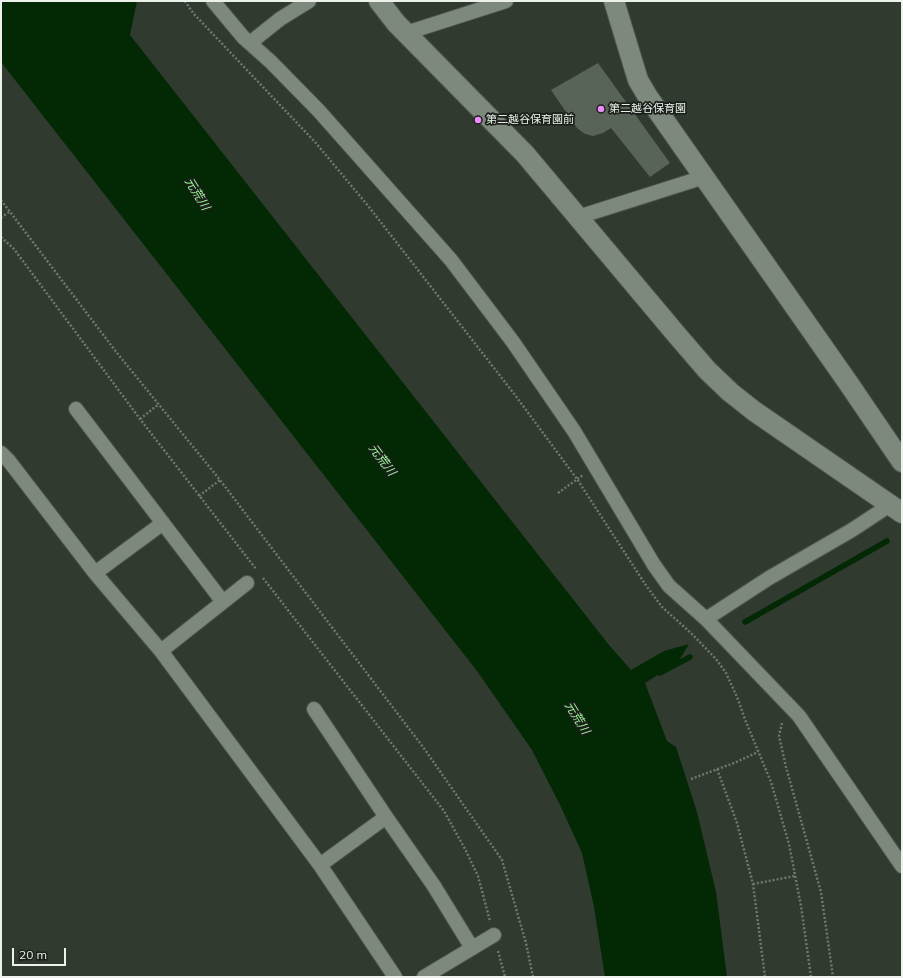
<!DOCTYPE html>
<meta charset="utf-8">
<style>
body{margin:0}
#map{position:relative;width:903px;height:978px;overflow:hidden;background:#303a2f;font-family:Mulish,sans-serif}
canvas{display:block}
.frame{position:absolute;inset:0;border:2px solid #ecf2eb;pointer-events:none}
.scale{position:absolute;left:12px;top:948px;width:54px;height:18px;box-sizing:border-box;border:2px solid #ecf2eb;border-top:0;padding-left:5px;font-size:12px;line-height:14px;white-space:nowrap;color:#ecf2eb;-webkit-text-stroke:3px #1b201b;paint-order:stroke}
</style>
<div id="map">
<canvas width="903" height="978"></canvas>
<div class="frame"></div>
<div class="scale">20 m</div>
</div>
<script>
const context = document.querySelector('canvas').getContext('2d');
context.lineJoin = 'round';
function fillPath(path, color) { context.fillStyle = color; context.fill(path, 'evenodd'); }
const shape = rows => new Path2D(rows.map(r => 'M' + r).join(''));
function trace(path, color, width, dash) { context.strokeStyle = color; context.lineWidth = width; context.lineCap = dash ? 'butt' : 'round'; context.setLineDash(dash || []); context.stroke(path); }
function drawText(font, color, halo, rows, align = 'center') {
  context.font = font + ' Mulish,"Noto Sans JP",sans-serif'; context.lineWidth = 3.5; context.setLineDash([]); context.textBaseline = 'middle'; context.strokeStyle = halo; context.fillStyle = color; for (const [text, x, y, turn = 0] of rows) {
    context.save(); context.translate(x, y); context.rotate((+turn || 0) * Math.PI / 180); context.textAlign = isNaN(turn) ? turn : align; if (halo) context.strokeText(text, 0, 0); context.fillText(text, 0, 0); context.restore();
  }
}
fillPath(shape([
 [1,1,137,1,130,35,609,645,631,670,664,651,689,644,678,662,645,683,667,741,676,747,697,812,716,892,727,977,605,977,594,907,582,853,561,807,532,750,477,671,1,62]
]), '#032904');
trace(shape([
 [745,622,887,541],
 [660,673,690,657]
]), '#032904', 5.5);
fillPath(shape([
 [598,63,670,163,650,177,611,128,603,133,593,136,585,134,577,128,551,90]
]), '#596458');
const street = shape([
 [213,1,243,37,271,62,319,111,451,260,479,297,513,342,574,431,654,565,669,586,706,619,799,716,902,866],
 [406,33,506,1],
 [250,43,280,19,309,1],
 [578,217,704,177],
 [76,409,223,602],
 [1,453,9,461,95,573,161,651,320,865,395,977],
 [95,573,163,523],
 [706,619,769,578,852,530,890,505],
 [161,651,247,583],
 [314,709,386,817,434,886,472,948],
 [320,865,386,817],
 [424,977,494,935]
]);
const secondary = shape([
 [379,1,396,23,525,154,676,334,707,370,730,392,754,411,902,513],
 [614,1,638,80,648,97,849,384,902,462]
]);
trace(street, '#4f574e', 16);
trace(secondary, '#4f574e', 22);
trace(shape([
 [185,1,193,13,315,142,369,207,515,395,577,479,645,584,662,607,691,633,716,659,726,673,737,697,746,722,771,782,789,844,801,906,811,977],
 [1,200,117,353,220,480,423,747,502,860,526,943,533,977],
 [1,218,10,211],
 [1,237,14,249,140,419,256,569],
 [140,419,159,404],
 [558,493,583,475],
 [199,496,220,480],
 [263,578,444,811,465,849,478,876,490,921],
 [782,723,779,736,786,767,821,892,833,977],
 [717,769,737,823,753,884,765,977],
 [691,779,734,763,758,752],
 [753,884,795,876],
 [498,951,505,977]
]), '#70786f', 2.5, [2, 2]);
trace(street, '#7e897d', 14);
trace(secondary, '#7e897d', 20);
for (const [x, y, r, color] of [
 [601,109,4,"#ed8cf9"],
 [478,120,4,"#ed8cf9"]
]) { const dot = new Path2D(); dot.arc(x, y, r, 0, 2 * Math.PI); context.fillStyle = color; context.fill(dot); trace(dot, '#1b201b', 1.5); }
drawText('11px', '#ecf2eb', '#1b201b', [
 ["第二越谷保育園",609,109],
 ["第二越谷保育園前",486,120]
], 'left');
drawText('italic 12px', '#9ffd9b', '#1b201b', [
 ["元荒川",197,194,58],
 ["元荒川",382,460,53],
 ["元荒川",577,718,58]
]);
</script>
